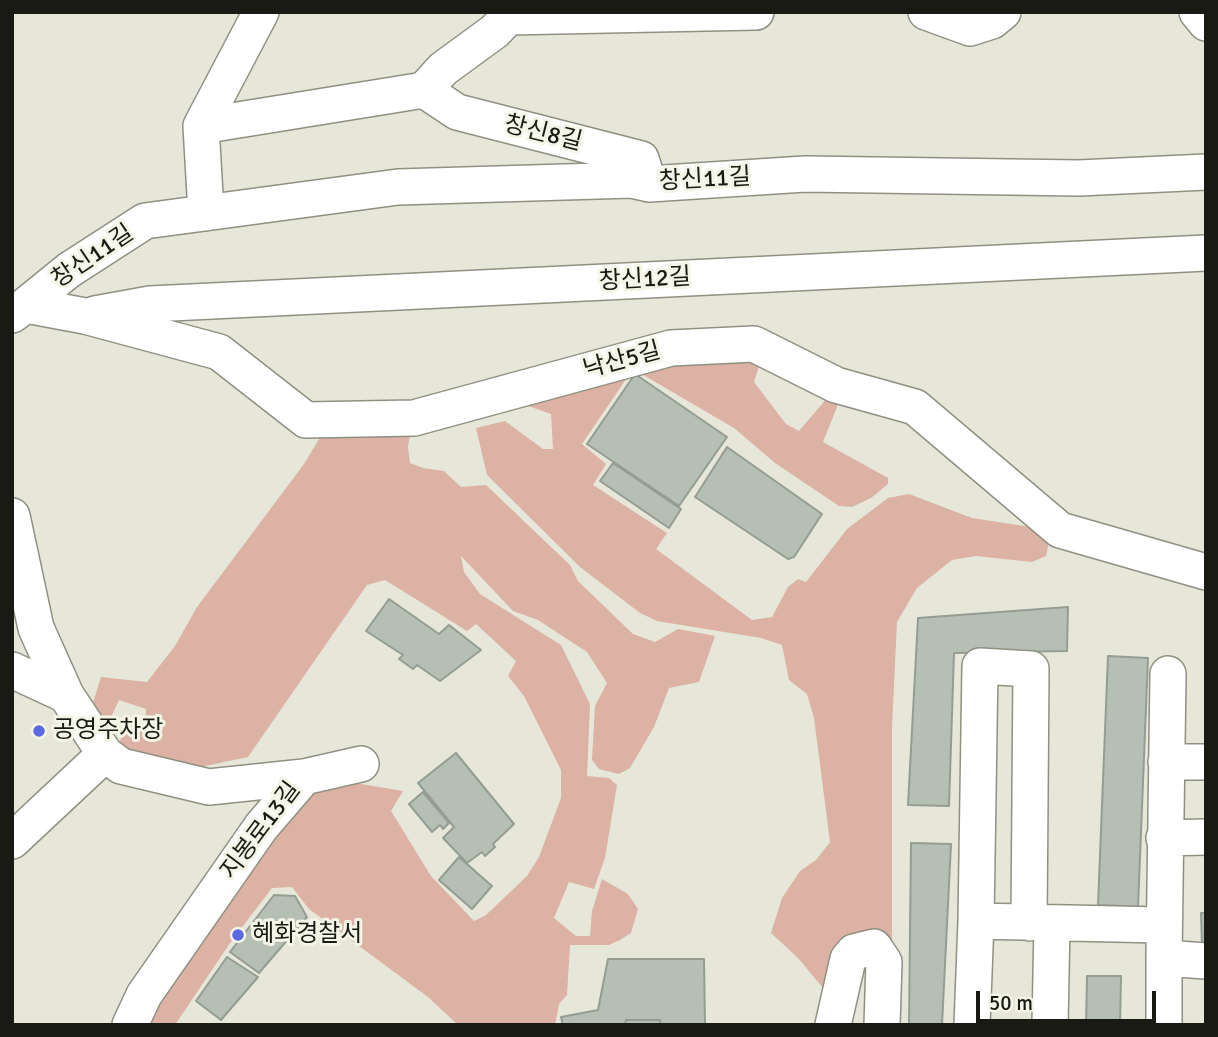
<!DOCTYPE html>
<meta charset="utf-8">
<style>
body{margin:0}
#map{position:relative;width:1218px;height:1037px;overflow:hidden;background:#e7e7d9;font-family:Signika,sans-serif}
canvas{display:block}
.frame{position:absolute;inset:0;border:14px solid #1a1a15;pointer-events:none}
.scale{position:absolute;left:976px;top:991px;width:180px;height:32px;box-sizing:border-box;border:4px solid #1a1a15;border-top:0;padding-left:9px;font-size:21px;line-height:24px;white-space:nowrap;color:#1a1a15;-webkit-text-stroke:5px #f4f5e6;paint-order:stroke}
</style>
<div id="map">
<canvas width="1218" height="1037"></canvas>
<div class="frame"></div>
<div class="scale">50 m</div>
</div>
<script>
const context = document.querySelector('canvas').getContext('2d');
context.lineJoin = 'round';
function fillPath(path, color) { context.fillStyle = color; context.fill(path, 'evenodd'); }
const shape = rows => new Path2D(rows.map(r => 'M' + r).join(''));
function trace(path, color, width, dash) { context.strokeStyle = color; context.lineWidth = width; context.lineCap = dash ? 'butt' : 'round'; context.setLineDash(dash || []); context.stroke(path); }
function drawText(font, color, halo, rows, align = 'center') {
  context.font = font + ' Signika,"Noto Sans KR",sans-serif'; context.lineWidth = 6; context.setLineDash([]); context.textBaseline = 'middle'; context.strokeStyle = halo; context.fillStyle = color; for (const [text, x, y, turn = 0] of rows) {
    context.save(); context.translate(x, y); context.rotate((+turn || 0) * Math.PI / 180); context.textAlign = isNaN(turn) ? turn : align; if (halo) context.strokeText(text, 0, 0); context.fillText(text, 0, 0); context.restore();
  }
}
fillPath(shape([
 [615,356,761,360,754,382,786,424,799,431,828,397,839,402,823,442,888,478,888,484,871,498,852,507,839,506,775,463,734,428,633,369,582,444,606,464,593,485,667,533,656,549,752,620,772,617,788,587,798,579,806,582,847,529,888,498,909,494,972,518,1037,528,1050,537,1046,556,1032,562,976,556,952,560,917,588,897,622,892,728,892,949,874,938,828,994,798,958,771,933,782,898,800,871,816,860,830,842,814,718,807,694,789,680,782,645,761,638,657,621,640,613,580,567,487,475,476,428,505,421,543,449,553,449,551,414,514,401],
 [327,426,410,435,408,447,410,463,423,468,444,471,461,487,486,485,570,565,578,581,633,634,655,642,678,629,715,636,699,682,669,688,654,727,630,768,619,774,599,769,592,760,595,706,607,683,587,652,538,620,513,611,461,556,464,572,480,594,561,645,590,704,587,776,609,778,617,785,605,858,594,889,569,882,554,918,576,936,590,936,592,911,602,879,628,894,638,909,631,933,620,940,609,945,570,945,567,995,559,1004,555,1025,458,1025,428,997,309,909,292,887,272,888,230,943,175,1025,145,1025,181,962,309,792,337,780,403,791,391,811,431,876,474,921,486,915,527,876,539,857,561,798,561,770,524,696,508,676,516,661,476,624,467,631,385,580,367,585,248,757,182,771,128,753,120,743,122,730,145,730,146,709,119,700,107,726,91,709,101,677,147,682,175,646,197,607,304,464]
]), '#dbb2a3');
const building = shape([
 [635,374,727,437,679,506,587,444,635,374],
 [727,447,822,514,794,557,788,559,695,497,727,447],
 [613,463,681,509,669,528,600,481,613,463],
 [389,599,439,634,449,625,481,650,440,681,417,665,413,669,399,659,403,655,366,631,389,599],
 [1068,607,1067,651,954,653,949,806,908,805,918,618,1068,607],
 [1108,656,1148,658,1138,907,1098,905,1108,656],
 [456,753,514,824,493,844,495,847,485,856,482,852,467,863,443,838,454,827,418,783,456,753],
 [423,792,449,823,443,829,440,825,432,832,409,804,423,792],
 [911,843,951,844,942,1025,909,1025,911,843],
 [459,857,492,886,472,909,439,880,459,857],
 [274,895,295,896,307,917,259,973,230,952,274,895],
 [1201,913,1206,913,1206,945,1202,946,1201,913],
 [227,957,258,977,221,1020,196,1001,227,957],
 [608,959,704,959,705,1025,660,1025,660,1020,626,1020,625,1025,563,1025,561,1017,598,1010,608,959],
 [1087,976,1121,976,1120,1025,1086,1025,1087,976],
 [626,1020,660,1020,660,1025,625,1025,626,1020]
]);
fillPath(building, '#b6bfb4');
trace(building, '#939d91', 2);
const minor = shape([
 [505,12,508,17,495,31,443,69,424,90,457,112,641,159,649,184],
 [926,12,970,28,992,21,1003,12],
 [1197,12,1206,23],
 [508,17,756,12],
 [201,126,424,90],
 [206,213,201,126,261,12],
 [26,305,69,270,145,221,398,187,631,180,649,184,805,174,1079,178,1206,172],
 [95,314,150,304,1206,253],
 [12,315,26,305,85,316,219,352,306,420,414,418,671,348,754,344,836,385,915,407,1060,530,1206,572],
 [12,516,36,628,66,695,105,754,121,766,209,787,304,777,261,827,144,995,130,1025],
 [12,670,66,695],
 [1168,674,1164,958,1206,961],
 [1166,762,1206,762],
 [304,777,361,764],
 [1164,838,1206,837],
 [12,841,105,754],
 [976,921,980,666,1031,669,1029,923],
 [1164,958,1164,1025],
 [833,1025,848,959,854,952,874,947,884,962,882,1025],
 [972,1025,976,921,1162,925],
 [1050,1025,1052,924]
]);
trace(minor, '#909082', 38);
trace(minor, '#fff', 35);
for (const [x, y, r, color] of [
 [39,731,7,"#5b69e0"],
 [238,935,7,"#5b69e0"]
]) { const dot = new Path2D(); dot.arc(x, y, r, 0, 2 * Math.PI); context.fillStyle = color; context.fill(dot); trace(dot, '#f4f5e6', 2.5); }
drawText('24px', '#1a1a15', '#f4f5e6', [
 ["창신8길",543,134,14],
 ["창신11길",705,180,-3],
 ["창신11길",93,257,-34],
 ["창신12길",645,280,-3],
 ["낙산5길",622,361,-15],
 ["지봉로13길",261,831,-53]
]);
drawText('24px', '#1a1a15', '#f4f5e6', [
 ["공영주차장",53,731],
 ["혜화경찰서",252,935]
], 'left');
</script>
